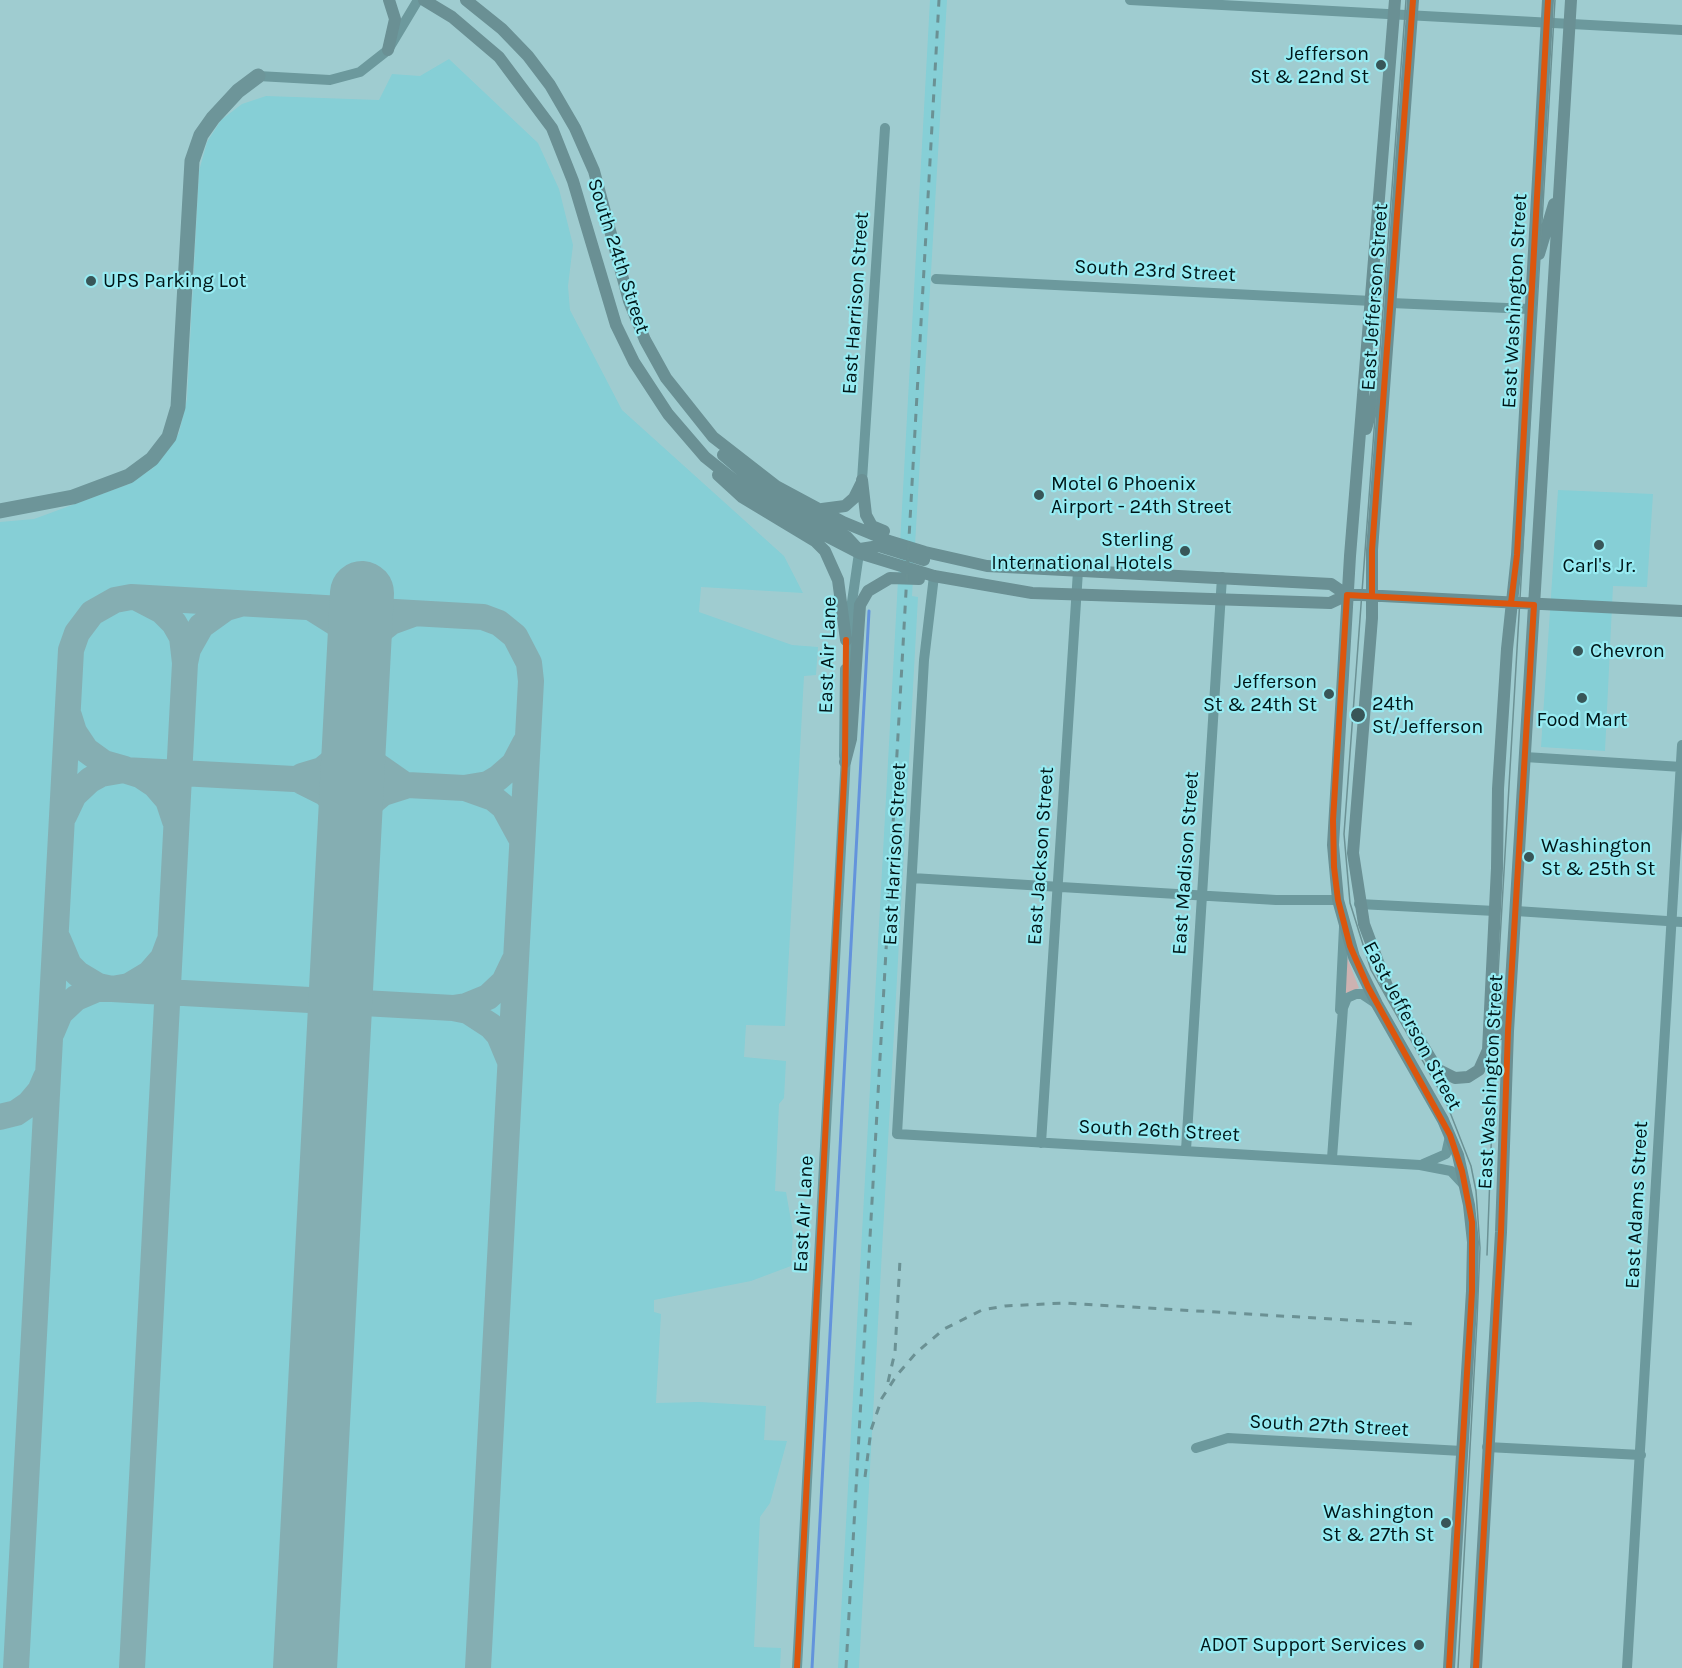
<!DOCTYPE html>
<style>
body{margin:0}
canvas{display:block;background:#9fccd0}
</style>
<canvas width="1682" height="1668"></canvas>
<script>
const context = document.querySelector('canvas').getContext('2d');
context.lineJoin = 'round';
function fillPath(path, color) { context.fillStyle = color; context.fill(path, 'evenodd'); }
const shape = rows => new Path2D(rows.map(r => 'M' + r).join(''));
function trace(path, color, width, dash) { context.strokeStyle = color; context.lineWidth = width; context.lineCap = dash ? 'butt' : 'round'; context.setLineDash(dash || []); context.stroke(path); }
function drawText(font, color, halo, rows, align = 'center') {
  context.font = font + ' Karla,sans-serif'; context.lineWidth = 4.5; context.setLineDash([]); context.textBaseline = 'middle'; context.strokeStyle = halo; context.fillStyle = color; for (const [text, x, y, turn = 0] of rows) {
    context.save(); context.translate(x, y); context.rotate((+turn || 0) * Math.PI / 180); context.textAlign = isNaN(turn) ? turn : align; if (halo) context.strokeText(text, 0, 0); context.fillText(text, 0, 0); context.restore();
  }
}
fillPath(shape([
 [930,0,947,0,912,596,918,597,859,1668,838,1668],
 [449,59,538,143,559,189,573,245,568,286,570,310,622,410,784,556,803,593,701,587,699,612,792,645,818,647,816,675,804,676,785,1026,746,1025,744,1057,786,1061,784,1098,779,1104,775,1191,786,1192,793,1232,791,1266,751,1281,654,1300,654,1312,661,1314,656,1403,699,1402,766,1406,764,1440,787,1441,770,1503,760,1517,754,1647,781,1648,780,1668,0,1668,0,522,34,519,129,484,153,468,179,433,187,399,199,171,207,142,221,120,242,104,266,96,379,100,392,74,420,76],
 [1558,490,1653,494,1647,587,1613,586,1605,751,1541,747]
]), '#86cfd6');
fillPath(shape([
 [1347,957,1359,988,1344,994]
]), '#cdb2b1');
trace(shape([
 [812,1668,869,611]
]), '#6393dc', 3);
trace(shape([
 [310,607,337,624,347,636,353,650,357,674],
 [185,663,188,649,201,626,226,608,240,604],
 [357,679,364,653,376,634,391,622,413,614],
 [69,716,74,732,86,750,104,763,125,769],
 [355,720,357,733,372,762,402,783],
 [124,770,464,788,488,784,498,778,514,764,525,743],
 [302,776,322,770,334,760,351,736,355,720],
 [301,781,325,793,337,806,346,828,348,847],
 [465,788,493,798,504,807,522,840],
 [64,816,74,795,90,780,101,774,124,770,140,775,155,785,168,800,175,821],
 [348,847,358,818,369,805,383,793,405,786],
 [58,939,69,965,78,974,98,986,112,989,129,986,149,974,163,958,169,942],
 [112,989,453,1008,466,1006,488,997,504,982,514,961],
 [453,1008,468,1011,491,1026,499,1035,509,1059],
 [52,1032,60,1013,76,998,97,989,112,989],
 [0,1117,16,1113,29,1104,40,1091,46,1077],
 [16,1668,71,650,77,633,92,613,115,600,131,597,483,617,499,623,515,636,529,663,531,681,478,1668],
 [132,1668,185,663,182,637,174,623,162,611,139,599]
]), '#85aeb2', 26);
trace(shape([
 [305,1668,362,593]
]), '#85aeb2', 64);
trace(shape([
 [1130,0,1682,30],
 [258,76,330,80,360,72,388,50,418,0],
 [936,279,1372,301],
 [1391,303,1530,309],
 [862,480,885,128],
 [934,576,924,660,897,1134,1420,1165,1451,1171,1466,1187],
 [850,676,852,602,859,553],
 [844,756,845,669],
 [1525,757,1682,767],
 [912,878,1276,900,1338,900],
 [1359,904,1495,911],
 [1516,911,1682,922],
 [1340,1010,1344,927],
 [1041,1143,1078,571],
 [1186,1150,1222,577],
 [1332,1158,1343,1008,1347,998,1356,994,1362,994,1377,1004],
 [1423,1164,1446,1154,1450,1136],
 [1487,1447,1641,1455],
 [1196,1448,1228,1438,1462,1451],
 [797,1668,846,755],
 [1627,1668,1682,745]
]), '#6c999d', 10);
trace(shape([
 [424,0,452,17,499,57,552,128,573,181,616,325,634,362,668,414,705,457,750,493,768,506,859,553,934,576,1032,593,1330,603,1347,595,1362,595,1682,611],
 [466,0,502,29,528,56,550,85,575,128,594,171,629,301,645,340,666,378,713,437,776,486,843,522,889,541,925,552,987,566,1331,584,1347,595],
 [1395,0,1350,556,1333,845,1338,900,1354,957,1377,1004,1443,1120,1458,1155,1469,1205,1473,1242,1472,1291,1449,1668],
 [1413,0,1372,550,1372,618,1353,853,1364,924,1387,986,1437,1069,1455,1078,1468,1077,1479,1070,1488,1050,1497,868,1498,789,1507,649,1517,555,1548,0],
 [388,50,395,19,389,0],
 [1539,254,1554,204],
 [1366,429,1380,379],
 [723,455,765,491,847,537,858,549],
 [718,475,742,497,815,541,825,551,838,580,846,640],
 [862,480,866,515,872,526,884,531],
 [822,509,845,506,854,498,861,484],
 [854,550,879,546,924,560],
 [845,762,851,739,860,605,868,591,890,578,919,579],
 [1496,989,1501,1034],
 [1476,1668,1501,1232,1508,1031,1571,0]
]), '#6a9094', 12);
trace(shape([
 [0,511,73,497,129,476,152,459,169,437,178,407,192,161,201,135,213,118,238,91,258,76]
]), '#6d9599', 15);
trace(shape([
 [1406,0,1344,834,1350,903,1371,970,1446,1102,1471,1166,1476,1191,1480,1248,1477,1320,1458,1668],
 [1487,1255,1497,991,1555,0]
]), '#6b9194', 1.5);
trace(shape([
 [888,1382,895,1352,900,1260],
 [865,1477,871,1430,882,1398,897,1375,916,1353,944,1329,982,1310,1005,1306,1064,1303,1416,1324],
 [846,1668,939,0]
]), '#6b9194', 3, [8, 8]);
trace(shape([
 [1372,596,1372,550,1413,0],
 [1511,603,1517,555,1548,0],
 [797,1668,845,762,846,640],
 [1449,1668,1472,1291,1472,1222,1462,1171,1450,1135,1368,987,1350,946,1338,900,1334,867,1333,820,1347,595,1534,605,1508,1031,1501,1232,1476,1668]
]), '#dc560d', 6);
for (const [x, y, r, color] of [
 [1381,65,6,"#385658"],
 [91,281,6,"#385658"],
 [1039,495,6,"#385658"],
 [1599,545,6,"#385658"],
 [1185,551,6,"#385658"],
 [1578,651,6,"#385658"],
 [1329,694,6,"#385658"],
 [1582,698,6,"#385658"],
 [1358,715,8,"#385658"],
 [1529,857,6,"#385658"],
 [1446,1523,6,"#385658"],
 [1419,1645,6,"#385658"]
]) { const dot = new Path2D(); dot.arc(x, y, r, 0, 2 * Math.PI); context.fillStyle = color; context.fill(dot); trace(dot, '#97ebf2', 2); }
drawText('20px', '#001618', '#97ebf2', [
 ["Jefferson",1369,54],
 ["St & 22nd St",1369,77],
 ["UPS Parking Lot",103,281,"left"],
 ["Motel 6 Phoenix",1051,484,"left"],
 ["Airport - 24th Street",1051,507,"left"],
 ["Sterling",1173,540],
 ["International Hotels",1173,563],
 ["Carl's Jr.",1599,566,"center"],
 ["Chevron",1590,651,"left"],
 ["Jefferson",1317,682],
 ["St & 24th St",1317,705],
 ["24th",1372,704,"left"],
 ["St/Jefferson",1372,727,"left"],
 ["Food Mart",1582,720,"center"],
 ["Washington",1541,846,"left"],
 ["St & 25th St",1541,869,"left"],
 ["Washington",1434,1512],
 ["St & 27th St",1434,1535],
 ["ADOT Support Services",1407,1645]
], 'right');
drawText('20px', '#001618', '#97ebf2', [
 ["South 24th Street",618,256,72],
 ["South 23rd Street",1155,271,3],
 ["East Jefferson Street",1375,297,-86],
 ["East Washington Street",1515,301,-87],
 ["East Harrison Street",856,303,-86],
 ["East Air Lane",828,655,-88],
 ["East Harrison Street",895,854,-87],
 ["East Jackson Street",1041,856,-86],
 ["East Madison Street",1186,863,-86],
 ["East Jefferson Street",1412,1026,62],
 ["East Washington Street",1491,1082,-87],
 ["South 26th Street",1159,1131,3],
 ["East Adams Street",1637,1205,-87],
 ["East Air Lane",804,1214,-87],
 ["South 27th Street",1329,1426,3]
]);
</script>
